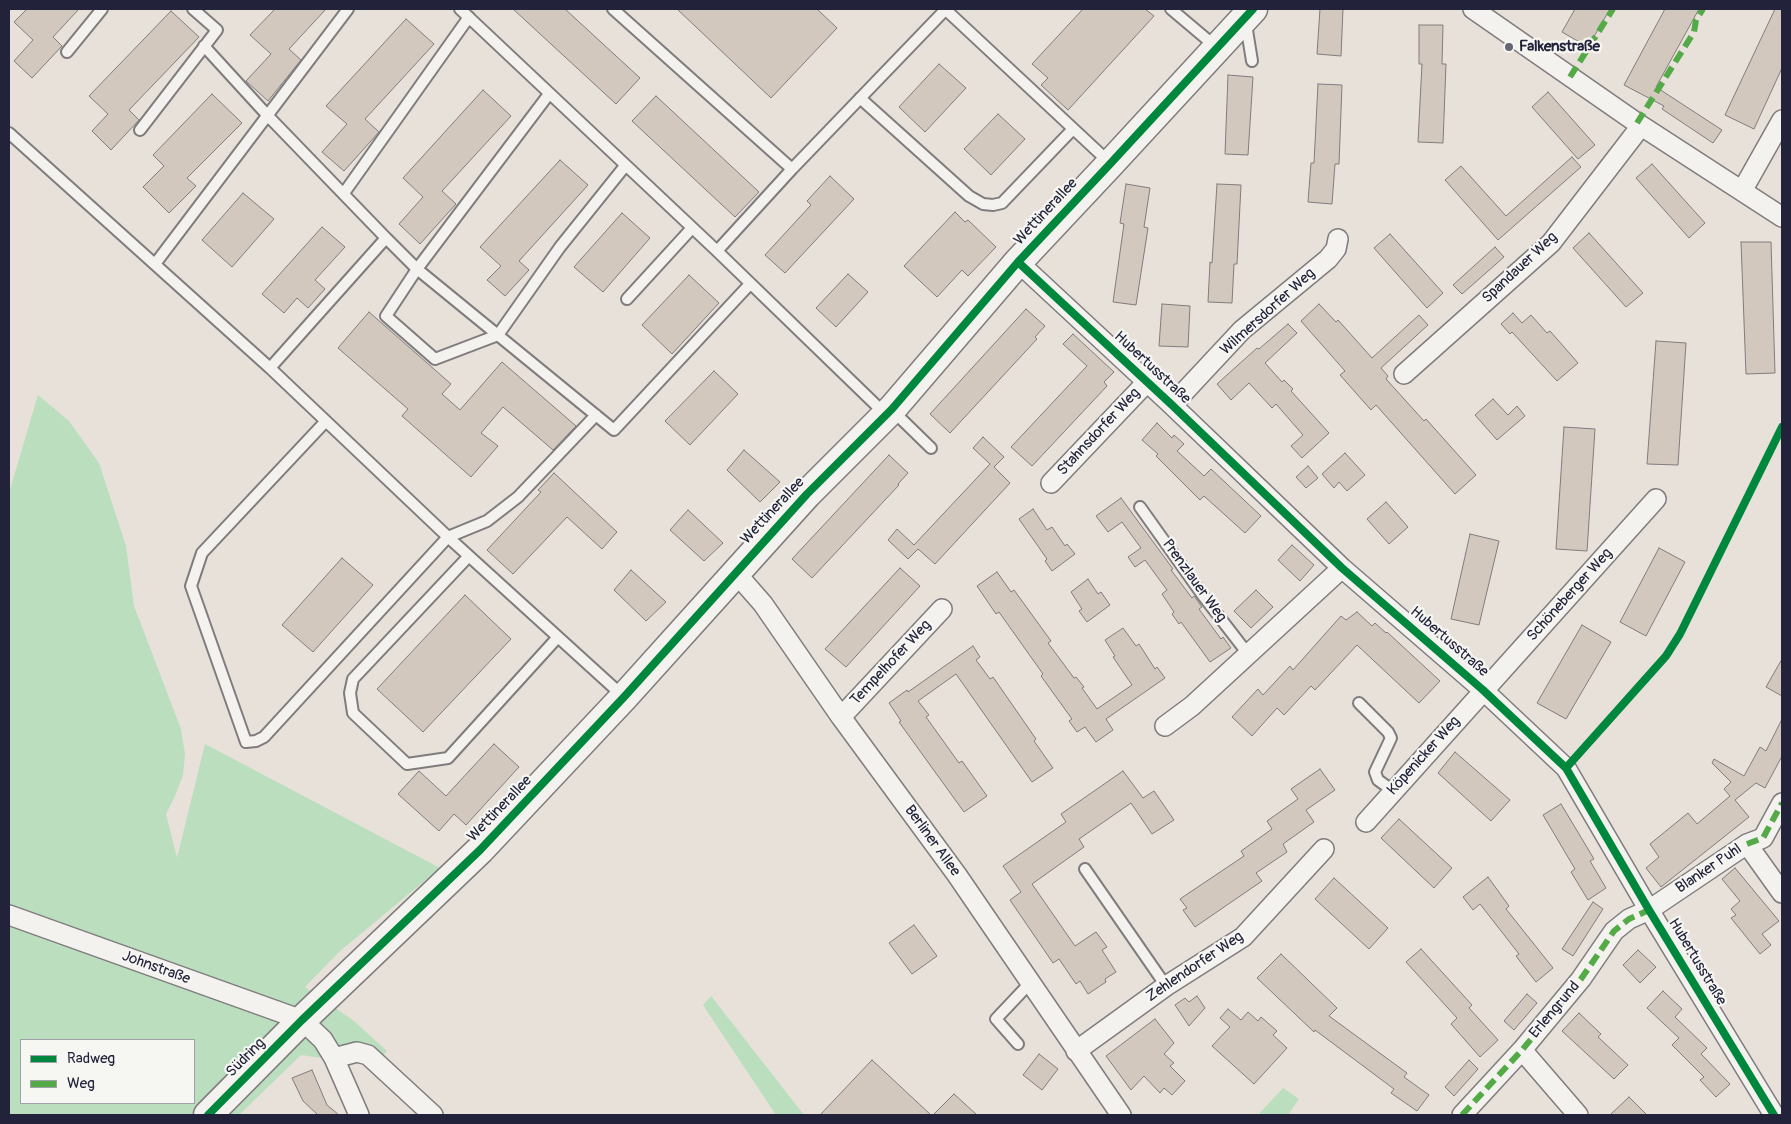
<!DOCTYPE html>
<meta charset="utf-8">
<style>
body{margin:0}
#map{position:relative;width:1791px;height:1124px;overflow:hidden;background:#e8e1da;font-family:Pangolin,sans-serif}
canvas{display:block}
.frame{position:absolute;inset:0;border:10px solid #22223b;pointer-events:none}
.legend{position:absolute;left:20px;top:1039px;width:175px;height:65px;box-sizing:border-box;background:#f6f6f2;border:1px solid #a1a1a9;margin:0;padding:6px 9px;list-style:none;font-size:15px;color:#22223b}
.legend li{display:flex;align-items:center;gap:10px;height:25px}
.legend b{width:25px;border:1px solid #a1a1a9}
</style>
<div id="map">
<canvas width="1791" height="1124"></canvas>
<div class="frame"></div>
<ul class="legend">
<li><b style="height:6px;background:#00873e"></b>Radweg</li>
<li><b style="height:6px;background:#53aa46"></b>Weg</li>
</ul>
</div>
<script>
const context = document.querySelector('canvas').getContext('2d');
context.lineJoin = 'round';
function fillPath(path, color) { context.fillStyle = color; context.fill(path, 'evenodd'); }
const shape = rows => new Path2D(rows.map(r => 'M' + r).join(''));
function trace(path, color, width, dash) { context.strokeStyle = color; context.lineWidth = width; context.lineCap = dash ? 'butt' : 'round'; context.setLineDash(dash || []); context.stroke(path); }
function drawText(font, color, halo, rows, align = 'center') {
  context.font = font + ' Pangolin,sans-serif'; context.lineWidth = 4.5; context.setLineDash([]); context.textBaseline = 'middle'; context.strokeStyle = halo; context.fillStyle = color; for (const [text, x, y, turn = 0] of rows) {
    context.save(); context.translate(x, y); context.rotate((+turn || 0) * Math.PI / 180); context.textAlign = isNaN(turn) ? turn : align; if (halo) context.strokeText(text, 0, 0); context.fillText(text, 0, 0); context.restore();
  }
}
fillPath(shape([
 [38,395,69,421,99,463,126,546,134,606,181,729,185,754,183,775,175,796,166,814,177,858,205,744,440,868,339,952,305,987,354,1021,387,1051,375,1066,301,1055,239,1115,9,1115,9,493],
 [21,1040,194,1040,194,1103,21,1103],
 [711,996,804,1115,776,1115,703,1005],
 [1283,1088,1299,1099,1288,1115,1258,1115]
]), '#badebe');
const building = shape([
 [27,9,79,9,53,37,62,46,32,78,14,61,33,40,14,22,27,9],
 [275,9,326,9,289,49,301,60,268,101,246,81,271,54,250,35,275,9],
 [513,9,565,9,640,78,616,104,513,9],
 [677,9,817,9,837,28,771,98,677,9],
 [1083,9,1145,9,1154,16,1068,110,1041,85,1048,78,1032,64,1083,9],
 [1320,9,1343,9,1341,56,1317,54,1320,9],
 [1575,9,1610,9,1588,47,1562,32,1575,9],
 [1665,9,1699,9,1656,87,1722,130,1713,143,1662,109,1664,106,1624,85,1665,9],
 [1775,9,1782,9,1782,68,1754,129,1725,115,1775,9],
 [171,11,199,37,129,110,139,120,111,150,92,131,108,114,89,96,171,11],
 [406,19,434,44,365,119,379,132,344,171,322,152,347,124,326,106,406,19],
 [1419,25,1443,25,1442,64,1446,64,1443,143,1418,142,1422,64,1419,64,1419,25],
 [939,64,966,88,925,132,899,107,939,64],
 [1228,75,1253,77,1248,155,1225,154,1228,75],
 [1318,84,1342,85,1339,164,1335,164,1332,204,1308,202,1311,163,1314,163,1318,84],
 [483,90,511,116,442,191,456,204,420,244,399,224,423,197,403,178,483,90],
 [1548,92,1595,145,1578,159,1532,107,1548,92],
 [212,94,242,123,187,178,196,186,169,213,143,187,164,166,153,155,212,94],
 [656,96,759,192,735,217,632,121,656,96],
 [998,114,1025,139,991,175,964,149,998,114],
 [1572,157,1581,167,1498,240,1445,180,1461,166,1506,216,1572,157],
 [560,160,588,185,519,261,529,270,505,296,487,280,501,266,480,247,560,160],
 [1652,164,1705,223,1689,238,1636,178,1652,164],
 [830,176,854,199,785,273,765,255,811,205,807,201,830,176],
 [1126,184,1150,188,1144,227,1148,228,1136,305,1113,302,1124,224,1120,223,1126,184],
 [1217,184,1241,185,1237,264,1234,264,1232,303,1208,302,1210,262,1212,263,1217,184],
 [243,193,274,219,232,267,202,240,243,193],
 [955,212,965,222,968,220,996,247,968,276,962,270,937,297,904,266,955,212],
 [622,213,650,238,603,292,574,267,622,213],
 [322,227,345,247,315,280,325,289,308,308,297,298,284,313,262,294,322,227],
 [1589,233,1643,293,1626,307,1573,248,1589,233],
 [1390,234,1443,293,1427,308,1374,248,1390,234],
 [1741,242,1771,242,1775,373,1746,374,1741,242],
 [1495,247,1504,257,1462,294,1453,285,1495,247],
 [848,274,868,292,836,327,816,308,848,274],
 [689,275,719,303,672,354,642,325,689,275],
 [1162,304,1190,306,1188,347,1159,346,1162,304],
 [1319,304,1336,322,1338,320,1372,358,1419,315,1428,325,1381,368,1388,376,1386,379,1424,421,1426,419,1476,475,1455,494,1376,405,1371,410,1340,375,1345,371,1301,321,1319,304],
 [1026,309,1045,326,1035,337,1037,339,950,433,930,414,1026,309],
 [369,312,451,384,442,394,460,410,502,362,576,426,553,450,503,407,481,433,498,446,471,477,402,416,408,409,338,348,369,312],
 [1513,313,1522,323,1531,315,1547,333,1550,331,1578,363,1557,381,1512,332,1510,334,1501,324,1513,313],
 [1288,324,1297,333,1265,363,1282,382,1284,380,1293,389,1291,391,1329,433,1302,458,1291,446,1303,435,1276,404,1272,408,1249,383,1231,400,1217,384,1257,348,1259,349,1288,324],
 [1073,334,1114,372,1104,382,1107,386,1032,466,1011,447,1087,366,1063,344,1073,334],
 [1656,341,1686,343,1678,465,1647,464,1656,341],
 [714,371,738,394,690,445,665,421,714,371],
 [1493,399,1508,415,1517,406,1525,416,1497,440,1475,415,1493,399],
 [1157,423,1172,438,1174,435,1184,444,1177,451,1204,476,1211,469,1261,516,1245,533,1204,496,1200,500,1156,456,1158,454,1142,440,1157,423],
 [1564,427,1595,429,1587,551,1556,549,1564,427],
 [983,437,1004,457,994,467,1010,483,935,564,918,549,908,559,888,540,897,529,914,545,990,464,973,448,983,437],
 [744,450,780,482,760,502,727,470,744,450],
 [1345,453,1365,475,1347,491,1339,482,1334,488,1322,474,1345,453],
 [889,455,908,473,898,484,899,485,812,578,792,559,889,455],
 [1308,466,1318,478,1306,488,1296,477,1308,466],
 [554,473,617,532,602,549,567,517,513,574,487,550,541,492,538,490,554,473],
 [1121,498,1173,569,1171,570,1192,598,1194,596,1202,607,1199,609,1221,639,1223,637,1231,648,1210,662,1181,622,1179,624,1172,614,1174,612,1162,594,1167,590,1145,560,1135,567,1128,557,1141,548,1122,522,1108,532,1096,516,1121,498],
 [1386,502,1408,527,1389,544,1367,519,1386,502],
 [1033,509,1047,530,1052,527,1065,546,1067,544,1075,554,1052,571,1045,561,1047,559,1019,519,1033,509],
 [688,510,723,543,704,561,670,530,688,510],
 [1470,534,1499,541,1479,625,1451,619,1470,534],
 [1292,545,1314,565,1300,581,1278,560,1292,545],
 [1659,548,1685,562,1646,636,1620,622,1659,548],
 [342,558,373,585,313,652,282,625,342,558],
 [900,568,920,586,846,667,825,649,900,568],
 [631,570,666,602,646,621,614,590,631,570],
 [997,572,1011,592,1014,590,1051,641,1048,643,1074,678,1076,677,1084,687,1082,688,1097,709,1132,685,1113,657,1115,656,1105,640,1123,628,1136,646,1139,644,1155,669,1157,667,1165,678,1106,719,1113,730,1096,742,1085,727,1077,732,1069,721,1072,719,1041,676,1043,674,999,612,996,614,977,586,997,572],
 [1088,579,1098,594,1101,592,1110,605,1087,622,1079,611,1082,609,1071,592,1088,579],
 [1256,590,1273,607,1251,628,1234,611,1256,590],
 [465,595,511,639,423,732,377,689,465,595],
 [1357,612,1372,626,1375,623,1386,633,1387,632,1440,681,1419,703,1357,645,1315,690,1311,686,1284,715,1277,708,1252,736,1232,717,1258,689,1263,695,1290,666,1293,670,1341,616,1346,620,1357,612],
 [1582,625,1611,642,1566,719,1537,703,1582,625],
 [973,646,980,657,976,660,990,679,993,677,1036,739,1034,741,1053,768,1032,782,956,674,918,701,929,715,926,717,959,763,962,761,987,796,964,812,899,722,901,721,889,703,907,690,908,692,973,646],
 [1782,659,1782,696,1766,687,1782,659],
 [1782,719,1782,756,1765,788,1756,783,1735,800,1749,817,1661,887,1646,868,1659,857,1650,844,1688,813,1697,824,1730,796,1724,789,1731,782,1712,763,1714,759,1744,776,1760,747,1766,751,1782,719],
 [494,744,519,767,466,825,454,814,439,831,398,794,419,771,446,796,494,744],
 [1455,752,1510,800,1491,821,1438,773,1455,752],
 [1320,769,1335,790,1306,810,1314,822,1283,844,1287,852,1256,873,1262,881,1195,927,1183,910,1187,908,1180,899,1244,856,1241,851,1272,829,1267,821,1298,799,1291,789,1320,769],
 [1123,771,1143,798,1154,791,1174,820,1152,834,1131,803,1079,839,1084,847,1032,884,1075,946,1096,932,1107,947,1102,950,1116,972,1105,979,1106,982,1088,994,1080,981,1076,984,1059,959,1053,963,1010,900,1021,892,1003,866,1066,822,1061,814,1123,771],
 [1561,804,1594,859,1590,861,1606,888,1588,900,1571,872,1575,869,1543,815,1561,804],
 [1399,819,1452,868,1434,888,1381,838,1399,819],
 [1735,868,1779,921,1762,934,1771,945,1760,954,1731,918,1736,915,1731,909,1740,901,1722,879,1735,868],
 [1488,877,1509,906,1506,909,1553,968,1536,982,1516,956,1519,954,1480,904,1473,910,1463,897,1488,877],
 [1334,878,1388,928,1369,949,1315,899,1334,878],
 [1593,902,1603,909,1573,956,1562,949,1593,902],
 [914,925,937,956,912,974,889,943,914,925],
 [1421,949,1472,1005,1469,1008,1498,1040,1480,1057,1451,1024,1457,1018,1406,962,1421,949],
 [1638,950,1656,967,1640,983,1623,965,1638,950],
 [1281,954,1337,1008,1329,1016,1407,1073,1404,1077,1429,1095,1417,1111,1391,1093,1394,1089,1315,1030,1314,1032,1257,978,1281,954],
 [1663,991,1682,1009,1675,1017,1707,1048,1701,1054,1730,1084,1716,1097,1700,1080,1704,1077,1672,1045,1679,1038,1647,1008,1663,991],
 [1527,994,1537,1003,1514,1030,1504,1021,1527,994],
 [1197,996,1205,1008,1189,1026,1175,1005,1185,998,1189,1002,1197,996],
 [1228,1009,1241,1020,1248,1012,1258,1021,1261,1017,1277,1031,1273,1035,1287,1048,1254,1084,1212,1046,1230,1027,1220,1018,1228,1009],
 [1579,1013,1601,1034,1598,1037,1628,1065,1614,1079,1562,1031,1579,1013],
 [1155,1019,1174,1043,1164,1054,1174,1063,1170,1066,1185,1081,1172,1095,1164,1088,1160,1093,1144,1076,1131,1090,1106,1056,1155,1019],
 [1039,1054,1058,1069,1042,1090,1023,1075,1039,1054],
 [872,1060,931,1115,820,1115,872,1060],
 [1469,1060,1478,1069,1454,1096,1445,1087,1469,1060],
 [312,1070,327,1105,339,1115,318,1115,303,1101,292,1078,312,1070],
 [954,1094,977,1115,933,1115,954,1094],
 [1629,1097,1647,1115,1610,1115,1629,1097]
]);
fillPath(building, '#d3c8be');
trace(building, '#807c7e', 1);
const lane = shape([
 [460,9,717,251,877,406,884,415],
 [613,9,792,169],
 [945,9,1110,163],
 [1171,9,1216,47],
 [1246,24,1252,61],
 [204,46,268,116,386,238],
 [67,52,102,9],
 [549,94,417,269,386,316,435,359,498,335,560,247,625,166],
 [860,98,969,196,983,204,993,205,1002,203,1073,129],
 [140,130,217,30,193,9],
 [9,133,270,368],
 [344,193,469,17],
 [717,251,792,169,946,9],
 [155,264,348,9],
 [627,299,692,228],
 [892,410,931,448],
 [596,415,518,497,487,521,448,537,270,368,386,238,417,269,614,430,750,284],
 [326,421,202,553,191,586,246,742,256,741,264,737,448,537,624,697],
 [1140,507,1204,597,1248,654],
 [468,557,353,679,350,693,353,713,407,764,448,758,558,637],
 [1359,703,1388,732,1391,738,1375,772,1378,780,1393,791],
 [1085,869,1166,986],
 [1018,1044,996,1019,1030,983]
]);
const street = shape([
 [1473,9,1637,123,1782,217],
 [1742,191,1782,120],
 [1018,262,1172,405,1342,568,1483,690,1566,768,1649,910,1774,1115],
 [1404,374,1551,243,1641,126],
 [1172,405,1242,330,1328,259,1336,249,1338,239],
 [1051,483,1147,382],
 [735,572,763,604,841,717,957,875,1121,1115],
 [841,717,942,609],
 [1165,726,1192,706,1342,568],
 [1366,822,1656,499],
 [1747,844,1782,893],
 [9,915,302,1020,323,1040,334,1058,359,1115],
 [1522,1050,1578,1115],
 [1076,1051,1166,986,1243,937,1324,849],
 [334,1058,357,1052,368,1055,433,1115],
 [1462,1115,1522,1050,1581,979,1614,931,1629,919,1649,910,1747,844,1763,838,1782,803]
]);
const secondary = shape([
 [208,1115,302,1020,480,850,624,697,807,494,892,409,1018,262,1110,164,1253,9]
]);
trace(lane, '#807c7e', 14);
trace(street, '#807c7e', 22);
trace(secondary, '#807c7e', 31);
trace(lane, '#f3f2ef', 10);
trace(street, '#f3f2ef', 19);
trace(secondary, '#f3f2ef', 28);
trace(shape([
 [1570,77,1613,9],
 [1637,123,1694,32,1696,20,1703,9],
 [1747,844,1763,838,1782,803],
 [1462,1115,1522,1050,1581,979,1614,931,1629,919,1649,910]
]), '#53aa46', 6, [12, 6]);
trace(shape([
 [1018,262,1172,405,1342,568,1483,690,1566,768,1649,910,1774,1115],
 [1566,768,1666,656,1680,634,1782,427],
 [208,1115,302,1020,480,850,624,697,807,494,892,409,1018,262,1110,164,1253,9]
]), '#00873e', 8);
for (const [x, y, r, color] of [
 [1509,47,5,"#676573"]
]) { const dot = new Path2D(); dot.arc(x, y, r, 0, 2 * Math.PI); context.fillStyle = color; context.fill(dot); trace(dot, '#f6f6f2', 2); }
drawText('bold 15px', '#22223b', '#f6f6f2', [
 ["Falkenstraße",1519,47]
], 'left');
drawText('15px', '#22223b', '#f6f6f2', [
 ["Wettinerallee",1046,212,-47],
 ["Spandauer Weg",1520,268,-43],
 ["Wilmersdorfer Weg",1268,312,-42],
 ["Hubertusstraße",1152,368,43],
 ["Stahnsdorfer Weg",1099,432,-47],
 ["Wettinerallee",773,511,-47],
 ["Prenzlauer Weg",1194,581,54],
 ["Schöneberger Weg",1570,595,-48],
 ["Hubertusstraße",1449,642,41],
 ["Tempelhofer Weg",891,663,-47],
 ["Köpenicker Weg",1424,756,-48],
 ["Wettinerallee",500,809,-46],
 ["Berliner Allee",932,841,54],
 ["Blanker Puhl",1709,869,-34],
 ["Hubertusstraße",1697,962,59],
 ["Zehlendorfer Weg",1195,967,-34],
 ["Johnstraße",156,968,20],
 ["Erlengrund",1555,1010,-50],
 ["Südring",246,1058,-45]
]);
</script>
